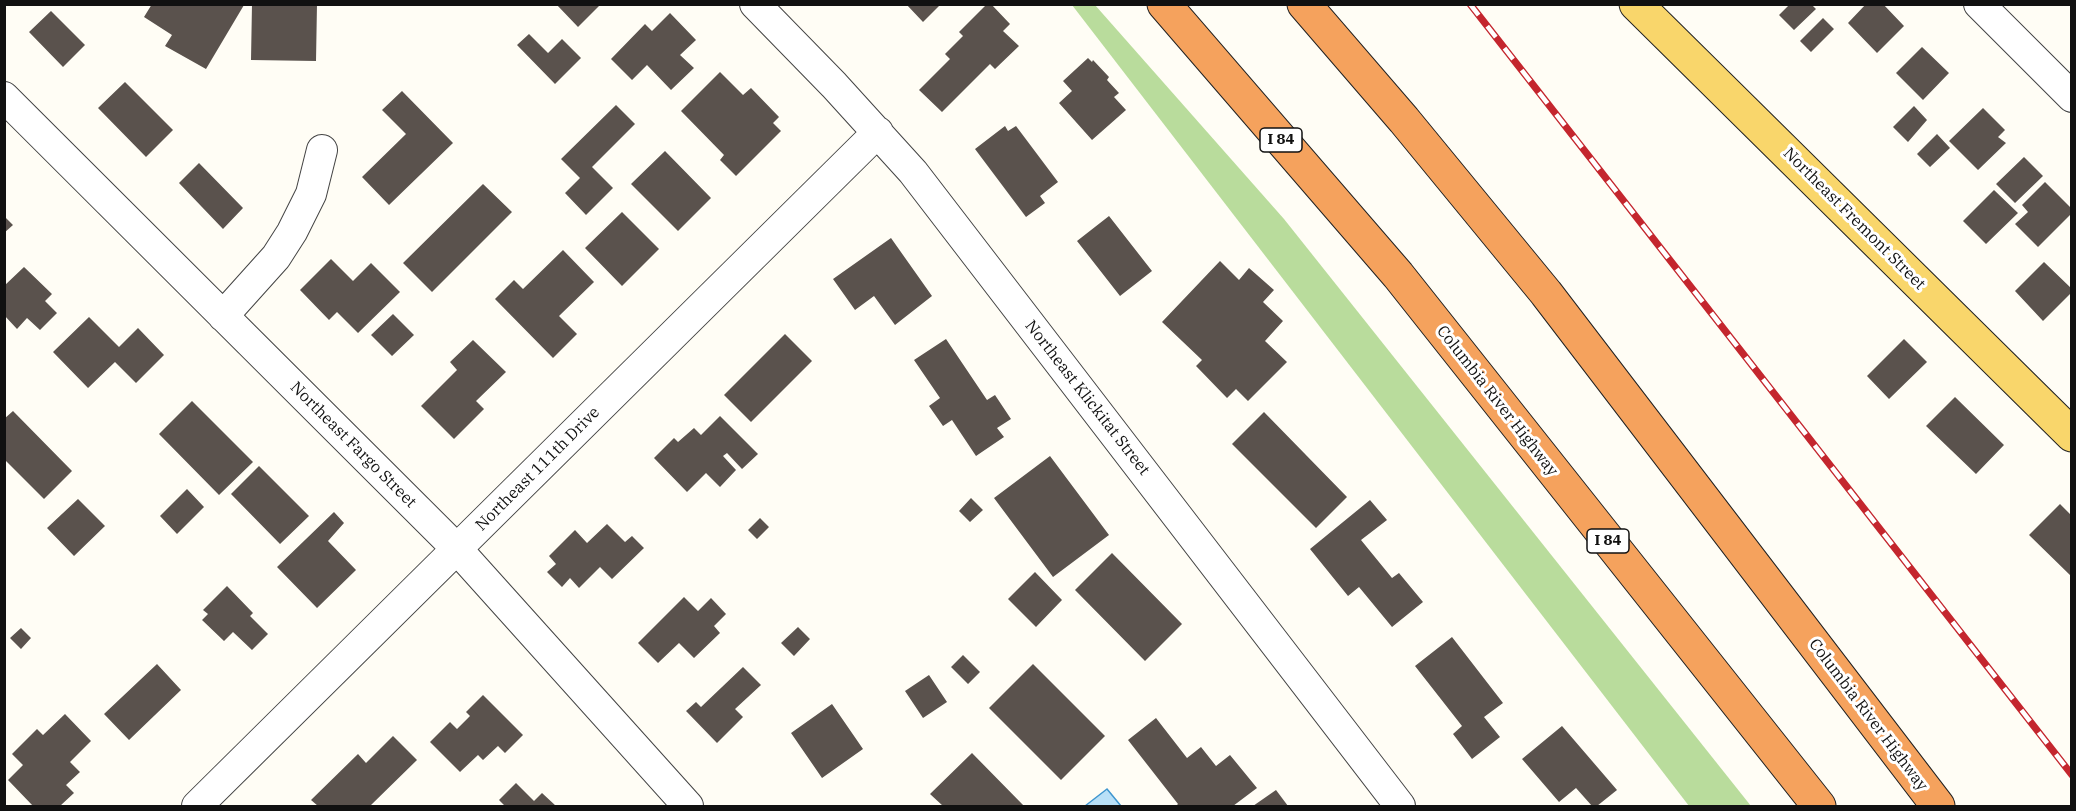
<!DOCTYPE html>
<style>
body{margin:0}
#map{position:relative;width:2076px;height:811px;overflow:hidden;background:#fffdf5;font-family:"IBM Plex Serif",serif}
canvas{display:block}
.frame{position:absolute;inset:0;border:6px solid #111;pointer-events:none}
</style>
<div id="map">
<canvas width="2076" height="811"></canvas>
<div class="frame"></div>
</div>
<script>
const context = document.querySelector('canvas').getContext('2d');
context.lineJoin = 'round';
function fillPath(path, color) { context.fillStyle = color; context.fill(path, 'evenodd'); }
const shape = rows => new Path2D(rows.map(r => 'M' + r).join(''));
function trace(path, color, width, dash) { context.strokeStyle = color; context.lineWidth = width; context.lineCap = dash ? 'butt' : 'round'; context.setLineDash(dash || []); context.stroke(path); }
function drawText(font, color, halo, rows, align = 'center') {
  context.font = font + ' "IBM Plex Serif",serif'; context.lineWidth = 6; context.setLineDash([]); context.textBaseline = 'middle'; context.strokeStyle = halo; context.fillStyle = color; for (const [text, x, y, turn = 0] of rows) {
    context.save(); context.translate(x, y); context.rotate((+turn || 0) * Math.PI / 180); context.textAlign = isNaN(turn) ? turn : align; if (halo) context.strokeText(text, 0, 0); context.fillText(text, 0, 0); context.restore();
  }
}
fillPath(shape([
 [1072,5,1095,5,1284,219,1751,806,1689,806]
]), '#b9dc9c');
const water = shape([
 [1107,789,1121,806,1085,806,1107,789]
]);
fillPath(water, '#b9e0f7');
trace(water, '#3f96cf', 1.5);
fillPath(shape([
 [152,4,243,4,244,5,206,69,165,46,172,35,144,17],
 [252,4,317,4,316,61,251,60],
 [556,4,601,4,578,27],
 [906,4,941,4,923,22],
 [987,4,991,4,1010,24,1003,31,1019,46,995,69,990,64,942,112,919,90,950,59,945,54,963,36,959,32],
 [1790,4,1811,4,1816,9,1794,30,1779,15],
 [1866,4,1883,4,1904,26,1877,53,1848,23],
 [51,11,85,45,63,67,29,32],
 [670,13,696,40,680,55,694,68,671,90,647,65,632,80,611,59,645,24,652,31],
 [1823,18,1834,29,1811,52,1800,41],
 [529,34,548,53,562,39,581,58,555,84,517,45],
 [1922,47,1949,73,1923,100,1896,73],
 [1088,58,1092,62,1093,60,1109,77,1107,80,1119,93,1114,97,1126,110,1092,140,1059,103,1072,91,1063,81],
 [720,72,743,95,751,88,779,117,773,123,781,131,736,176,720,160,724,155,681,111],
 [125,82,173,130,146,157,98,108],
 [402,91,453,143,389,205,362,177,406,134,382,110],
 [616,105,635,124,592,167,613,188,586,215,565,193,580,178,561,159],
 [1914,106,1927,120,1908,142,1893,127],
 [1983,108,2005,130,1998,137,2006,143,1978,170,1949,141],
 [1005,126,1008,131,1016,126,1058,182,1040,196,1045,203,1026,217,975,149],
 [1937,134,1950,148,1930,167,1917,154],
 [665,151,711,198,678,231,631,184],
 [2024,157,2043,176,2015,203,1996,184],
 [199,163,243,208,223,229,179,183],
 [2045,182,2072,209,2072,213,2038,247,2015,224,2028,212,2022,205],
 [483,184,512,212,432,292,403,263],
 [1994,190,2018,213,1986,244,1963,221],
 [622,212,659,249,622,286,585,248],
 [4,216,13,225,4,233],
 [1109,216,1152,271,1120,296,1077,241],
 [891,238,932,296,895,325,874,296,855,310,833,279],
 [563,250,594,282,559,316,577,334,553,358,495,299,514,280,523,289],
 [331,259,353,281,371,263,400,292,358,333,337,312,329,320,300,290],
 [1220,261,1239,280,1249,268,1274,290,1263,302,1283,321,1265,341,1287,362,1248,401,1236,389,1227,398,1196,366,1202,360,1162,322],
 [2044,262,2072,289,2072,292,2043,321,2015,291],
 [24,267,52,294,45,301,57,313,40,330,27,318,17,329,4,315,4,286],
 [393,314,414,335,392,356,371,335],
 [89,317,119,347,138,328,164,355,136,383,115,362,88,388,53,352],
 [785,334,812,361,751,422,724,395],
 [946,339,987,400,995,395,1011,419,997,428,1004,437,976,456,952,420,943,426,929,406,940,398,914,360],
 [1904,339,1927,362,1889,399,1867,376],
 [473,340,506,372,476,401,484,409,454,439,421,406,457,370,450,362],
 [1955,397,2004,445,1976,474,1926,426],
 [192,401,253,462,219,495,159,434],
 [13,411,72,471,44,499,4,459,4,419],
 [1264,412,1347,497,1316,528,1232,444],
 [720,416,758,454,742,469,727,453,723,456,736,470,720,487,706,473,687,492,654,458,674,438,678,442,694,428,701,435],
 [1050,456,1109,535,1053,577,994,498],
 [259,466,309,516,280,544,231,494],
 [187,489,204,507,177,534,160,516],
 [971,498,983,510,970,522,959,511],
 [78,499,105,526,74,556,47,528],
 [1370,500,1387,520,1361,540,1392,578,1399,573,1423,602,1392,627,1359,587,1348,596,1310,549],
 [2060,504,2072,516,2072,577,2029,535],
 [334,512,344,523,328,541,356,570,317,608,277,567],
 [760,518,769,527,757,539,748,530],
 [607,524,625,542,632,536,644,548,612,579,600,567,579,588,570,578,562,587,547,572,556,564,549,556,575,530,587,543],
 [1112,553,1182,624,1145,661,1075,590],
 [1035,572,1062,600,1036,627,1008,599],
 [227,586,253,613,250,616,268,634,252,650,233,632,224,641,202,620,208,614,203,610],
 [684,597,698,611,711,598,726,614,714,626,720,633,694,658,679,643,658,663,638,643],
 [798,627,810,639,794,656,781,643],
 [21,628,31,638,21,649,10,638],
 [1452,637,1503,703,1484,717,1500,737,1472,759,1453,734,1462,726,1415,666],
 [963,655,980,672,968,684,951,667],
 [157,664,181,690,129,740,104,714],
 [1033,664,1105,736,1061,780,989,708],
 [743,667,761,685,735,709,743,717,717,743,686,711,696,702,701,707],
 [929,675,947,702,923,718,905,691],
 [483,695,523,735,505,753,498,746,483,760,478,755,460,772,430,742,450,722,457,729,470,716,466,712],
 [832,704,863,749,822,778,791,733],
 [65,714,91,741,70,762,80,772,66,785,74,793,60,806,33,806,8,780,23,765,12,754,37,729,43,735],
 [1156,718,1187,758,1201,747,1216,766,1230,755,1257,788,1233,806,1176,806,1178,804,1128,740],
 [1562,726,1617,790,1597,806,1592,806,1576,788,1559,802,1522,759],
 [393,736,417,760,370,806,318,806,311,800,358,754,366,763],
 [972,753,1024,806,943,806,930,794],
 [516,783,534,801,542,793,556,806,505,806,499,800],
 [1276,790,1288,806,1253,806]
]), '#5a524d');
const minor = shape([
 [755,4,834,85,913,172,1400,806],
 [1979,4,2072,97],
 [4,97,457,549,688,806],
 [223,316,276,257,292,232,311,194,322,150],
 [197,806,878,132]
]);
const major = shape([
 [1636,4,2072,435]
]);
const highway = shape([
 [1164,4,1398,275,1819,806],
 [1304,4,1404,120,1546,293,1938,806]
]);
trace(minor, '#444', 32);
trace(major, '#222', 35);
trace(highway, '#222', 35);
trace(minor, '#fff', 30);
trace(major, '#f9d66b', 33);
trace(highway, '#f5a25d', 33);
const rail = shape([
 [1470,4,2072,775]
]);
trace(rail, '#c4262e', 7);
trace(rail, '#fff', 4.5, [14]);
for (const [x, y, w] of [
 [1281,140,42],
 [1608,541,42]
]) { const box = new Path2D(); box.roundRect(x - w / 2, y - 12, w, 24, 4.5); context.fillStyle = '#fff'; context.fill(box); trace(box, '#111', 1.5); }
drawText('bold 15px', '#111', null, [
 ["I 84",1281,140],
 ["I 84",1608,541]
]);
drawText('16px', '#111', '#fff', [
 ["Northeast Fremont Street",1854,219,45],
 ["Northeast Klickitat Street",1087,398,52],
 ["Columbia River Highway",1497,401,52],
 ["Northeast Fargo Street",353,445,45],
 ["Northeast 111th Drive",538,469,-45],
 ["Columbia River Highway",1868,715,53]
]);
</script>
